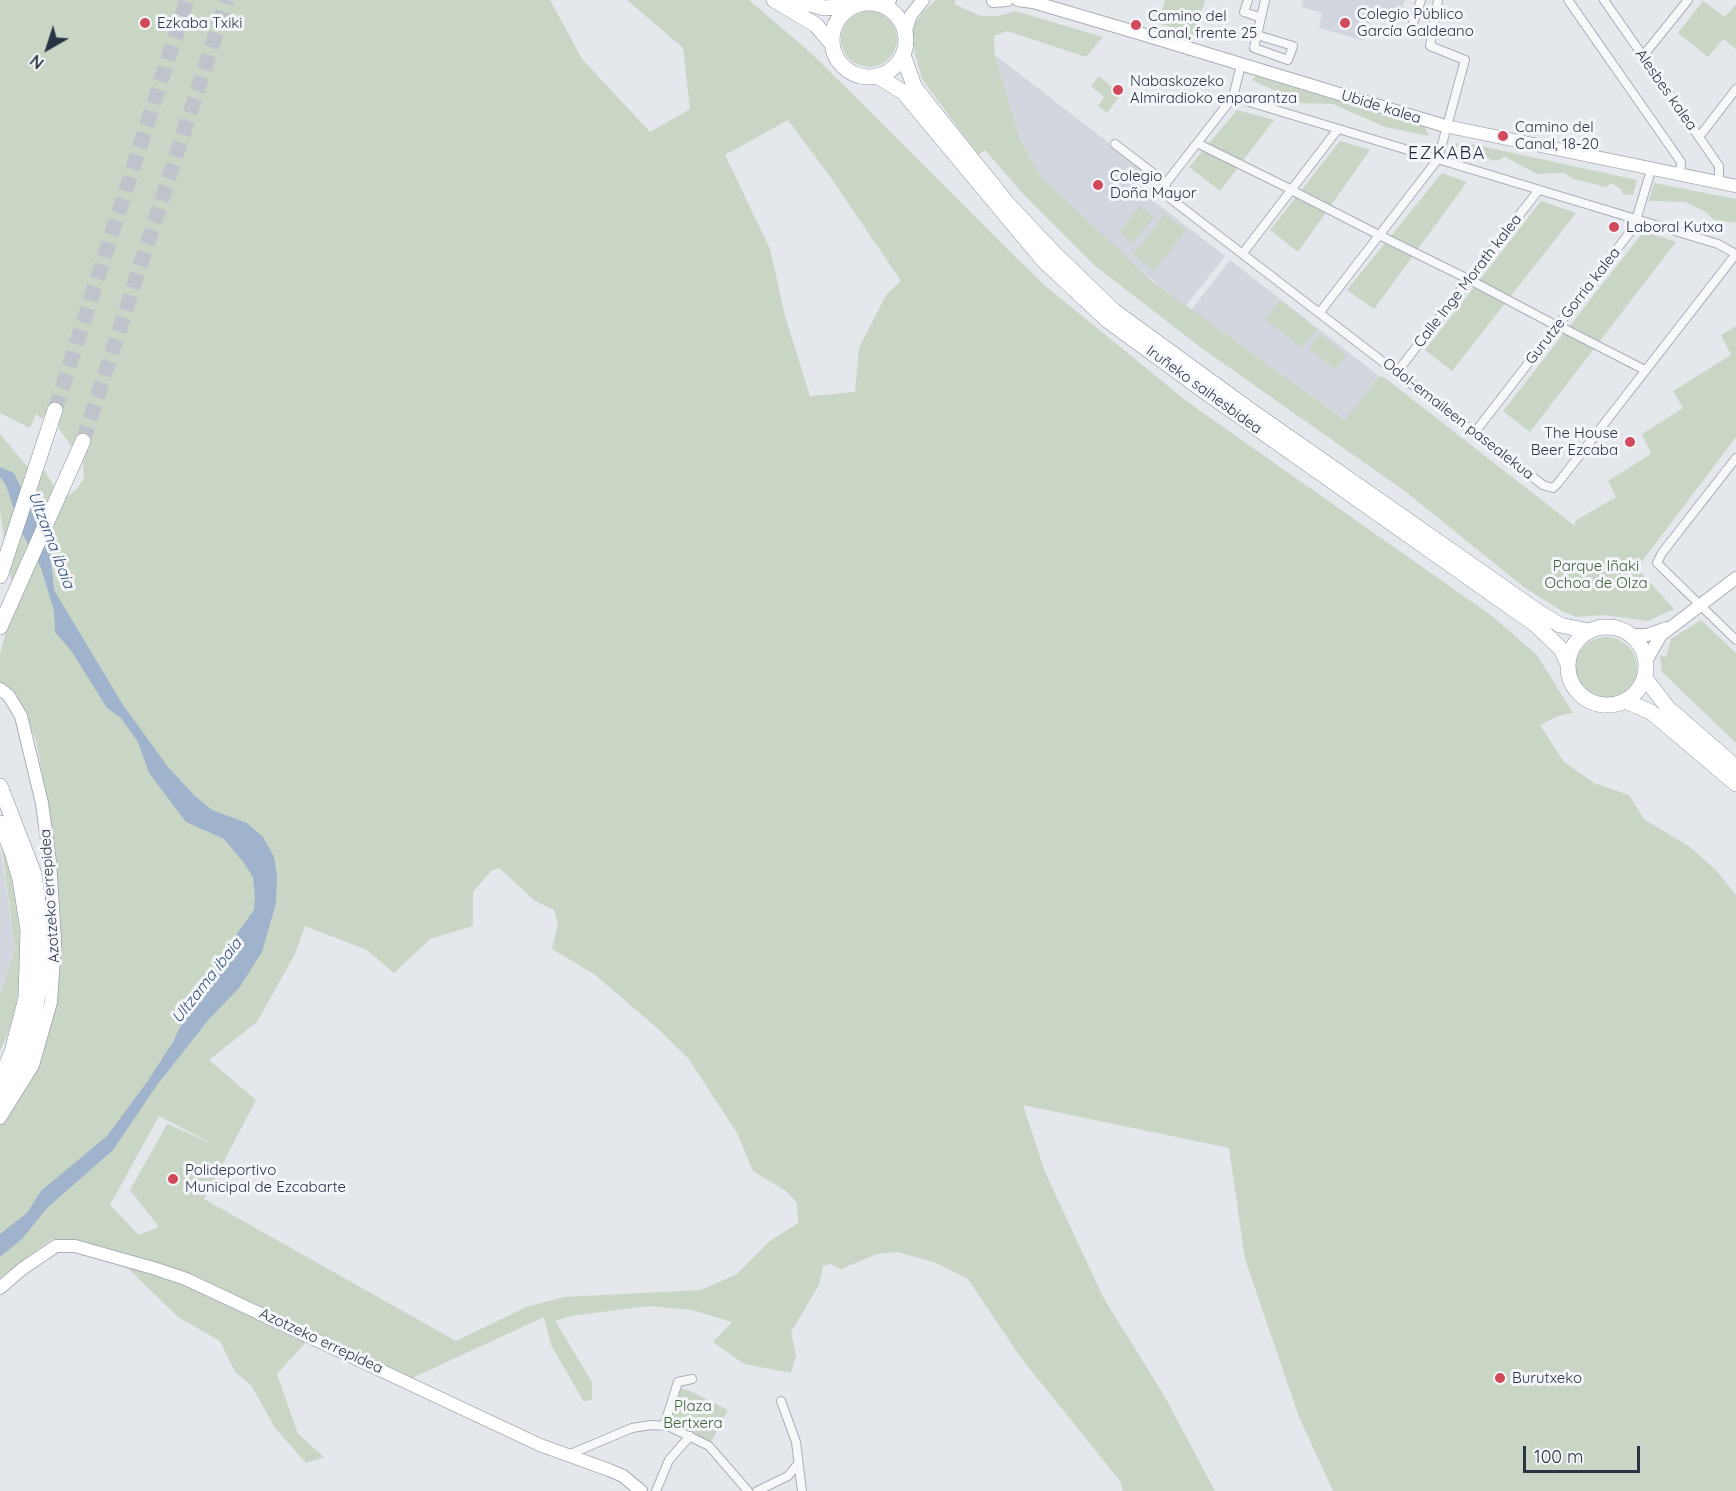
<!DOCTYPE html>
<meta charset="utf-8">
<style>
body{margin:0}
#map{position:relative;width:1736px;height:1491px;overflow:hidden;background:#e4e7ec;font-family:Quicksand,sans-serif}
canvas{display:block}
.north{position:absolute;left:18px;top:18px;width:60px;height:60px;-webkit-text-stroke:4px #f4f6f9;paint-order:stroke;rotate:219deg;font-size:16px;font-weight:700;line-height:24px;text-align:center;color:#2b3445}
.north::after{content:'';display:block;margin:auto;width:21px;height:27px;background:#2b3445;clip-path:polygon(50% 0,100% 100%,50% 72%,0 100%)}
.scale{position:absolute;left:1523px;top:1446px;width:117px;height:27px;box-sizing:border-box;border:3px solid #2b3445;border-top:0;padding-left:8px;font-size:18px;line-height:21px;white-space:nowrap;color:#2b3445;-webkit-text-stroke:4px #f4f6f9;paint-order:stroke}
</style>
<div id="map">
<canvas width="1736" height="1491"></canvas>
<div class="north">N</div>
<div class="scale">100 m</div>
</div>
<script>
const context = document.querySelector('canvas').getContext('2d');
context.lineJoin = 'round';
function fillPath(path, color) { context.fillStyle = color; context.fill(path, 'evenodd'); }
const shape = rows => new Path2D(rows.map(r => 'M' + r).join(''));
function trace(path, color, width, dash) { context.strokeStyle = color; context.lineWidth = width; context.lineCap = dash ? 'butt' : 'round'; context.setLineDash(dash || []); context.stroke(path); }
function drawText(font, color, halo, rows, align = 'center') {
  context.font = font + ' Quicksand,sans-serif'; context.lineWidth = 6; context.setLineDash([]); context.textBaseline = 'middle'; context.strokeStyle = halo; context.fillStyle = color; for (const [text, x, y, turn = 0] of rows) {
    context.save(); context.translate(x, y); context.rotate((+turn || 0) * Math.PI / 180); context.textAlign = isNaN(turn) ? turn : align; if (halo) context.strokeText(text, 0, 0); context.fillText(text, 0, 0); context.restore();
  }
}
fillPath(shape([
 [1303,0,1405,0,1399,18,1373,11,1364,41,1319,28,1322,13,1301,7],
 [995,55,1153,177,1142,192,1225,256,1185,307,1105,240,1041,177,1020,139],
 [1230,260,1379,376,1346,420,1191,310],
 [0,846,15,949,0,995]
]), '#d2d6de');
fillPath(shape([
 [0,0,550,0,582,59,650,132,690,109,683,48,627,0,749,0,811,53,1043,284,1189,403,1492,616,1537,655,1573,713,1558,716,1540,725,1564,762,1594,783,1629,795,1644,819,1690,847,1716,870,1736,895,1736,1491,1333,1491,1299,1417,1245,1259,1229,1148,1023,1105,1045,1172,1103,1297,1165,1397,1215,1491,1123,1491,1120,1481,1021,1358,968,1279,934,1262,897,1252,877,1254,841,1269,831,1264,823,1266,819,1285,791,1332,796,1355,791,1373,744,1364,713,1342,732,1322,692,1310,649,1306,570,1316,555,1321,592,1382,592,1399,584,1402,551,1345,544,1317,410,1379,308,1340,277,1374,298,1434,324,1457,306,1463,275,1428,251,1385,235,1372,220,1341,178,1317,106,1247,52,1239,0,1278,0,1106,33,1065,54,973,46,793,36,741,25,711,0,682,0,654,8,623,16,610,0,512,0,434,38,479,43,468,54,486,67,496,76,490,84,478,83,463,87,450,82,441,76,441,71,446,59,429,59,418,48,410,42,419,36,414,30,428,0,413],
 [788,120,831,178,901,281,886,295,859,348,855,392,810,396,785,316,770,249,725,155],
 [499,868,535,901,554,910,558,924,552,949,594,974,657,1028,688,1058,737,1133,753,1171,786,1191,797,1203,798,1223,770,1241,737,1274,701,1290,564,1297,526,1307,456,1341,204,1199,256,1100,209,1060,257,1022,295,954,305,926,367,950,394,973,430,939,473,926,473,892,491,871],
 [159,1116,211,1143,167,1124,130,1190,159,1227,139,1235,110,1205],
 [936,0,956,0,954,4,981,16,999,16,1015,11,1103,37,1086,57,1007,31,994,36,995,55,1020,139,1041,177,1152,281,1345,420,1379,376,1385,378,1575,526,1575,521,1616,497,1608,481,1651,454,1642,434,1683,408,1673,391,1731,355,1721,335,1736,326,1736,437,1637,568,1674,609,1648,621,1604,615,1577,617,1562,611,1525,588,1406,492,1200,347,1094,265,1025,196,985,150,978,155,922,79,915,54,912,28,922,13],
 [1165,0,1205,0,1195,35,1158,23],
 [1703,1,1725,17,1736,4,1736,49,1723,39,1708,57,1678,33],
 '841 39a28 28 0 1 1 56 0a28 28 0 1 1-56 0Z',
 [1099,76,1121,94,1107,113,1098,106,1104,97,1091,86],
 [1256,76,1425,127,1429,136,1385,127,1333,104,1302,103,1252,80],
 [1237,110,1274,120,1220,191,1189,167],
 [1340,141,1370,150,1298,252,1270,230],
 [1467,143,1637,180,1633,195,1623,194,1621,189,1611,183,1606,187,1573,179,1564,173,1537,174,1505,157,1496,161,1465,152,1453,144],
 [1442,173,1467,182,1374,309,1347,290],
 [1654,183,1736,199,1736,223,1714,220,1706,212,1685,202,1649,201],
 [1541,201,1576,213,1452,371,1425,350],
 [1140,206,1154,217,1133,243,1119,232],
 [1165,214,1186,230,1154,271,1133,255],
 [1644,231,1676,242,1530,432,1503,411],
 [1280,300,1317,329,1302,348,1265,319],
 [1320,334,1346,355,1335,369,1309,349],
 [1701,620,1736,653,1736,743,1662,672,1660,655,1666,657,1671,639],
 '1575 668a31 31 0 1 1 62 0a31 31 0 1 1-62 0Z',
 [0,835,24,918,22,971,13,1023,0,1051,0,995,15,949],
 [678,1389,688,1390,728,1410,709,1446,668,1426]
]), '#c9d6c5');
fillPath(shape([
 [0,467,14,473,50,550,54,590,123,705,168,767,195,796,212,810,247,823,263,837,274,857,277,875,276,903,262,952,239,988,209,1019,157,1085,113,1150,47,1208,22,1239,0,1257,0,1234,27,1213,41,1191,107,1136,147,1082,173,1042,196,993,214,974,226,949,254,910,255,898,253,877,244,863,224,839,186,822,149,773,138,742,121,718,107,708,72,652,55,632,54,611,41,568,21,531,6,485,0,477]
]), '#9fb4cc');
trace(shape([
 [55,410,187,0],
 [83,441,227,0]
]), '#bfc3cb', 15, [15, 8]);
const street = shape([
 [1248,0,1244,12,1259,17],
 [1421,0,1411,29,1432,36],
 [1568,0,1681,162,1680,176],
 [1604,0,1719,166,1719,183],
 [1257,35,1293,46,1288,60,1254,48,1257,35],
 [1257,35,1265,0],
 [1643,56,1688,0],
 [1233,97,1718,244,1736,254,1558,483,1553,488,1543,485,1171,199,1165,191,1166,183,1233,97,1241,65],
 [1699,137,1736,89],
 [1115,144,1166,183],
 [1201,145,1288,188],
 [1295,192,1377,234],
 [1383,237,1466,278],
 [1243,253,1338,129],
 [1472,281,1555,325],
 [1320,312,1438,159,1465,60,1430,46,1438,0],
 [1561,327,1643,369],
 [1397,372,1538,191],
 [1475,432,1634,227,1651,170],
 [1736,458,1662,553,1657,563,1736,640],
 [781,1401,796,1442,802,1491],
 [664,1426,678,1382,692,1379],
 [568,1455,632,1428,651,1425,668,1426,709,1446,748,1491],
 [656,1491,669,1460,690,1436],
 [757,1491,788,1476,798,1464]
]);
const secondary = shape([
 [1018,0,1033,2,1135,32,1445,126,1736,186],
 [993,1,1007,0],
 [879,4,890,0],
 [905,33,911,15,923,0],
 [1631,635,1647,635,1667,628],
 [1646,661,1661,635,1736,578],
 [0,689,9,696,21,716,42,803,50,862,55,941,51,1002,33,1065,0,1118],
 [0,1288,22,1269,56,1246,75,1246,153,1268,186,1279,540,1445,609,1470,623,1476,641,1491]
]);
const highway = shape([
 [774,0,816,25,832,44],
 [796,0,824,8,853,6],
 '832 40a37 37 0 1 1 74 0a37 37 0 1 1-74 0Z',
 [903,55,914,86,930,107,1008,204,1054,253,1114,311,1250,410,1540,613,1560,625,1589,631],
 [877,76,903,92,1043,260,1107,320,1204,391,1536,625,1561,649,1568,664],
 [0,576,55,410],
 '1568 666a39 39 0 1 1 78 0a39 39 0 1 1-78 0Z',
 [0,627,83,441],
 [1645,678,1668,708,1736,767],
 [1625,701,1651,712,1736,784],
 [0,786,34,874,42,930,41,979,32,1026,22,1058,0,1102],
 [0,823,12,852,20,879,28,930,26,998,12,1052,0,1080]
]);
trace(street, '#a9aeb7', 10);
trace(secondary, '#a9aeb7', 14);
trace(highway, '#8b94a3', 16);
trace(street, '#f7f8fa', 8);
trace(secondary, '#fff', 12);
trace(highway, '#fff', 15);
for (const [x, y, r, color] of [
 [145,23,6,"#d1495b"],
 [1345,23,6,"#d1495b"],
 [1136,25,6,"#d1495b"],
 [1118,90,6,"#d1495b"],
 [1503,136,6,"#d1495b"],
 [1098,185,6,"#d1495b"],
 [1614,227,6,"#d1495b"],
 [1630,442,6,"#d1495b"],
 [173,1179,6,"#d1495b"],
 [1500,1378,6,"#d1495b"]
]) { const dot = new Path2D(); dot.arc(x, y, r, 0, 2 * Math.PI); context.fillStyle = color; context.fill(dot); trace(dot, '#f4f6f9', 2); }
drawText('15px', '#2b3445', '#f4f6f9', [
 ["Colegio Público",1357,14],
 ["García Galdeano",1357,31],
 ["Camino del",1148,16],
 ["Canal, frente 25",1148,33],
 ["Ezkaba Txiki",157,23],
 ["Nabaskozeko",1130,81],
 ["Almiradioko enparantza",1130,98],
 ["Camino del",1515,127],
 ["Canal, 18-20",1515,144],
 ["Colegio",1110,176],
 ["Doña Mayor",1110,193],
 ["Laboral Kutxa",1626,227],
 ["The House",1618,433,"right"],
 ["Beer Ezcaba",1618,450,"right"],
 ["Polideportivo",185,1170],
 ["Municipal de Ezcabarte",185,1187],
 ["Burutxeko",1512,1378]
], 'left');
drawText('15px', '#2b3445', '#f4f6f9', [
 ["Alesbes kalea",1666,90,55],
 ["Ubide kalea",1381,107,17],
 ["Calle Inge Morath kalea",1468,281,-52],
 ["Gurutze Gorria kalea",1573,306,-52],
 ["Iruñeko saihesbidea",1204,390,36],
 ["Odol-emaileen pasealekua",1458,419,38],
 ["Azotzeko errepidea",50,896,-94],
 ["Azotzeko errepidea",321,1341,25]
]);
drawText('15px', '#3f6138', '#f4f6f9', [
 ["Parque Iñaki",1596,566],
 ["Ochoa de Olza",1596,583],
 ["Plaza",693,1406],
 ["Bertxera",693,1423]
]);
drawText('italic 16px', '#34527a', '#f4f6f9', [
 ["Ultzama ibaia",51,540,69],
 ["Ultzama ibaia",207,981,-52]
]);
context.letterSpacing = '1.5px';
drawText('18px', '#1d2536', '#f4f6f9', [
 ["EZKABA",1447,154]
]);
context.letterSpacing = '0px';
</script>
